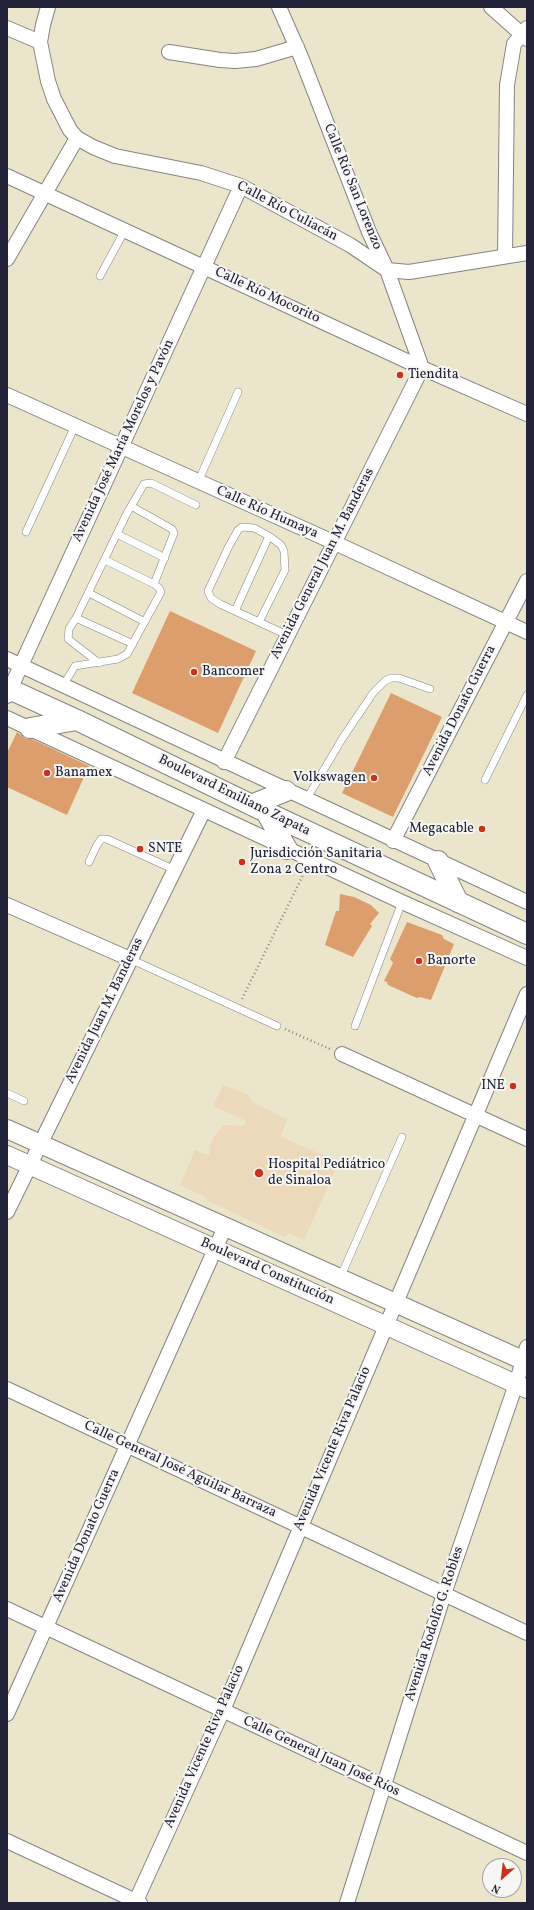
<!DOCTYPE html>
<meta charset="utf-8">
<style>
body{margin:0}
#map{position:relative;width:534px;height:1910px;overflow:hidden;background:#ebe6cb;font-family:Vollkorn,serif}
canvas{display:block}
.frame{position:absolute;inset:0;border:8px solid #22223b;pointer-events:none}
.north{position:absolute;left:482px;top:1858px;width:40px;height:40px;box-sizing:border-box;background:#f6f6f2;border:1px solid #a1a1a9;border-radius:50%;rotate:208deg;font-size:11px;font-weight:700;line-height:16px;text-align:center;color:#22223b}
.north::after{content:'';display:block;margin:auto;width:14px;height:18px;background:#c8321e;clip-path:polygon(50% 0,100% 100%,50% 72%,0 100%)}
</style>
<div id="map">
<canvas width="534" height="1910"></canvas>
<div class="frame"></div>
<div class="north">N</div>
</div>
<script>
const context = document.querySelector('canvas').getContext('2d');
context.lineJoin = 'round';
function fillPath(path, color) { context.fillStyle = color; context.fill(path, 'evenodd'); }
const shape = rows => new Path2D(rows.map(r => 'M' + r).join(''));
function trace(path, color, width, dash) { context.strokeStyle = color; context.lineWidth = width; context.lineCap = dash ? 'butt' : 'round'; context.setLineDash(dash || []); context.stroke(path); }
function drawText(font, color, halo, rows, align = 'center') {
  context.font = font + ' Vollkorn,serif'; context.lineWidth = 4; context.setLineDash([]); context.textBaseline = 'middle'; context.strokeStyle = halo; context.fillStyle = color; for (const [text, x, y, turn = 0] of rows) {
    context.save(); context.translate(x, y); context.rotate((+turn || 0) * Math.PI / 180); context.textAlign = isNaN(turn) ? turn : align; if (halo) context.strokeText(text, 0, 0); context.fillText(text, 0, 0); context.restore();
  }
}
fillPath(shape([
 [223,1085,249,1095,252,1102,287,1119,281,1137,339,1162,304,1240,288,1233,285,1237,206,1200,207,1198,180,1185,195,1150,210,1156,210,1147,214,1137,223,1125,244,1126,246,1121,213,1106]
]), '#ecd8ba');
fillPath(shape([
 [170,611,256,651,218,733,132,693],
 [391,693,442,717,393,817,342,793],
 [17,732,26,739,32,739,89,766,67,815,7,787,7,753],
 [340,894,354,897,371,905,379,913,370,924,372,926,353,957,325,945,336,911,339,911],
 [407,922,442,935,444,939,454,944,431,1000,420,997,417,998,388,985,387,982,384,981,393,963,390,959]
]), '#dd9e6e');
const service = shape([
 [100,276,125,230],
 [198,482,238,392],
 [131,506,172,529,174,533,154,584],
 [26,532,75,426],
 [117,534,165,558],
 [89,593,145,622],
 [235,611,269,536],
 [76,618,69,629,68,639,99,663],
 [259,622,220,604,211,598,208,591,228,548,238,530,242,527,254,528,269,536,281,545,284,551,285,570,259,622,287,635],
 [133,644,76,618,126,515,144,484,151,483,196,505],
 [64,684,75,666,118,659,127,654,161,592,159,588,154,584,105,560],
 [485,780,527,695],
 [306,800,342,739,373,693,385,681,391,678,399,678,430,689],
 [89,862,97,845,101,839,107,839,175,870],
 [130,959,277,1026],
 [355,1026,402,902],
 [7,1093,24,1101],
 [340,1278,402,1137]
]);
const minor = shape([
 [48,7,43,25,40,42,48,81,54,99,70,130,77,138,93,147,115,156,201,173,241,186,350,245,387,270,409,272,527,253],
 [491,7,527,39],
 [7,28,40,42],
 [169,52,220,60,235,61,256,59,297,47],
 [7,176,422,368,527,414],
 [505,256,507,85,514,44,527,28],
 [7,259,77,138],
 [7,395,333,542,527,632],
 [7,659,527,902],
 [7,696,241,186],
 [7,718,402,902,527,958],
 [224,762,422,368,387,270,369,232,301,57,279,7],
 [393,841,527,581],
 [7,905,130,959],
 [342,1054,527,1139],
 [7,1212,204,810],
 [7,1389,527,1633],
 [7,1609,527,1853],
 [7,1714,225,1227],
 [7,1841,140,1903],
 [135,1903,223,1710,527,994],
 [347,1903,444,1594,516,1384,527,1347]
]);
const tertiary = shape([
 [7,1129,527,1362],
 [7,1155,527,1389]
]);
const secondary = shape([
 [7,688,77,720,266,812,527,934],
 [30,728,77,720],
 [251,805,286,791],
 [266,812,287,849],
 [438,861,458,902]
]);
trace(service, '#868483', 8);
trace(minor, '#868483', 16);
trace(tertiary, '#868483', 20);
trace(secondary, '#868483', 22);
trace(shape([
 [242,999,305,871],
 [285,1029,330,1049]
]), '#868483', 2.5, [1, 3]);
trace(service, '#fff', 7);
trace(minor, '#fff', 14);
trace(tertiary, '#fff', 18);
trace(secondary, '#fff', 20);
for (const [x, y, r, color] of [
 [400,375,4,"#c8321e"],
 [194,672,4,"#c8321e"],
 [47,773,4,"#c8321e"],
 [374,778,4,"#c8321e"],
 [482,829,4,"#c8321e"],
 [140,849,4,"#c8321e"],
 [242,862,4,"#c8321e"],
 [419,961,4,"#c8321e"],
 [513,1086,4,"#c8321e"],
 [259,1173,5,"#c8321e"]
]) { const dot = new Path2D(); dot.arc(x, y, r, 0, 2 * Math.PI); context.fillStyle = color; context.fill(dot); trace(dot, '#f6f6f2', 1.5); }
drawText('14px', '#22223b', '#f6f6f2', [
 ["Calle Río San Lorenzo",352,187,68],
 ["Calle Río Culiacán",287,212,28],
 ["Calle Río Mocorito",267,296,25],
 ["Avenida José María Morelos y Pavón",124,441,-65],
 ["Calle Río Humaya",267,513,24],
 ["Avenida General Juan M. Banderas",323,564,-63],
 ["Avenida Donato Guerra",460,711,-63],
 ["Boulevard Emiliano Zapata",234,796,26],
 ["Avenida Juan M. Banderas",105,1011,-64],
 ["Boulevard Constitución",267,1272,24],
 ["Avenida Vicente Riva Palacio",333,1449,-67],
 ["Calle General José Aguilar Barraza",180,1470,25],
 ["Avenida Donato Guerra",87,1536,-66],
 ["Avenida Rodolfo G. Robles",435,1624,-72],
 ["Avenida Vicente Riva Palacio",205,1747,-66],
 ["Calle General Juan José Ríos",321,1757,25]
]);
drawText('14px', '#22223b', '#f6f6f2', [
 ["Tiendita",408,375],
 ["Bancomer",202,672],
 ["Banamex",55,773],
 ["Volkswagen",366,778,"right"],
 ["Megacable",474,829,"right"],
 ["SNTE",148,849],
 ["Jurisdicción Sanitaria",250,854],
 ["Zona 2 Centro",250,870],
 ["Banorte",427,961],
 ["INE",505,1086,"right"],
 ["Hospital Pediátrico",268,1165],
 ["de Sinaloa",268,1181]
], 'left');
</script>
